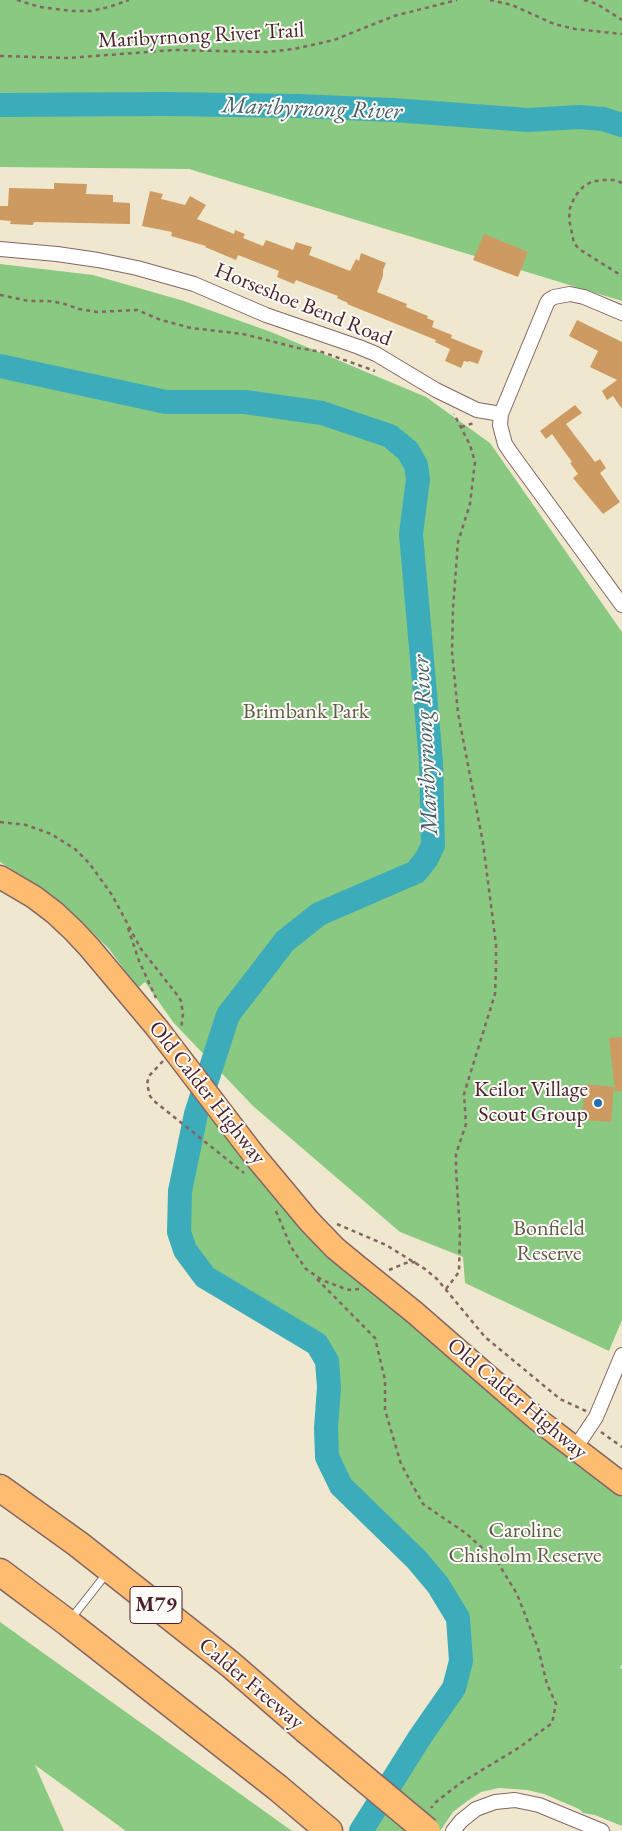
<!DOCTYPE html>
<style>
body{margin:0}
canvas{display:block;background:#f0e8ce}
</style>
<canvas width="622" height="1831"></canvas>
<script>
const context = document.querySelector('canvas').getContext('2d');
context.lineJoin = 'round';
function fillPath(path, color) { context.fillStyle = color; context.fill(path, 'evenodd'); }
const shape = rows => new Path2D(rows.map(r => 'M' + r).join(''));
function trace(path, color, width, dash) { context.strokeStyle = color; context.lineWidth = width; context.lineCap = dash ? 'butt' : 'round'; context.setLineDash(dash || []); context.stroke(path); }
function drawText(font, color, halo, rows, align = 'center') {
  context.font = font + ' "EB Garamond",serif'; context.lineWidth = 4; context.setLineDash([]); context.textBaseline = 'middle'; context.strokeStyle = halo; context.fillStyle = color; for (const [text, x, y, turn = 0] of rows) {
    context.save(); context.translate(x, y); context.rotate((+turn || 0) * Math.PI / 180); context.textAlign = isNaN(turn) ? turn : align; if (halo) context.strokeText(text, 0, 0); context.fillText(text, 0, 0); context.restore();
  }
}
fillPath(shape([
 [0,0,622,0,622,301,189,169,0,167],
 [0,264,93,275,184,301,271,332,426,397,490,443,622,632,622,1320,609,1351,465,1283,463,1257,400,1232,253,1106,173,1022,145,982,138,988,109,949,82,922,44,890,0,862],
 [200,1101,261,1179,622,1493,622,1664,620,1668,622,1669,622,1826,595,1815,583,1813,579,1809,544,1794,527,1790,499,1788,481,1792,466,1802,453,1812,440,1831,361,1831,420,1737,454,1688,461,1661,458,1618,438,1585,417,1560,341,1486,327,1457,326,1428,329,1387,327,1361,317,1344,205,1277,185,1250,179,1232,180,1191,196,1114],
 [0,1622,292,1831,126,1831,35,1765,64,1831,0,1831]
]), '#89c981');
trace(shape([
 [0,105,165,104,298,106,393,110,528,120,579,117,603,119,622,125],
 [0,366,166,402,245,402,322,413,390,436,408,451,416,465,418,479,411,534,431,762,433,845,427,858,416,872,319,914,285,941,228,1015,196,1114,180,1191,179,1232,185,1250,205,1277,317,1344,327,1361,329,1387,326,1428,327,1457,341,1486,417,1560,438,1585,458,1618,461,1661,454,1688,420,1737,361,1831]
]), '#3dacba', 24);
fillPath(shape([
 [54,183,87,184,86,194,113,195,113,202,130,203,130,224,34,222,33,225,10,224,11,221,0,220,0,206,8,206,9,188,54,189],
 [150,191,163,194,161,199,185,205,190,196,206,205,197,219,234,234,235,230,245,234,243,238,263,246,266,240,293,250,296,242,312,247,309,255,350,271,356,259,359,261,361,253,386,263,383,270,383,276,377,292,407,304,406,307,428,316,427,318,434,321,432,327,452,335,451,338,483,351,478,364,469,361,468,362,464,361,461,368,445,361,450,349,435,342,436,340,347,304,348,303,337,298,338,296,296,280,294,284,277,277,279,271,238,255,236,260,205,247,206,246,171,236,172,232,142,226],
 [484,234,528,252,518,277,473,260],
 [577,320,622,342,622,409,613,396,607,400,602,391,617,380,590,367,598,351,569,336],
 [575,405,582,413,566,424,595,462,600,459,606,468,600,473,620,502,603,514,573,478,578,474,570,463,572,462,552,434,546,439,540,431],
 [622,1037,622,1091,615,1091,609,1038],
 [585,1084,614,1087,611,1122,582,1120]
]), '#cd9a61');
const lane = shape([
 [70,1620,107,1573]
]);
const street = shape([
 [0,249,57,254,98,260,137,268,194,284,266,315,359,347,376,354,436,390,477,410,501,414],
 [622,313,584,297,570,294,554,297,549,300,547,303,501,414,500,425,505,444,511,453,622,605],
 [582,1438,596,1417,622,1355],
 [453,1831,461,1821,476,1809,495,1802,515,1800,539,1805,602,1831]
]);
const primary = shape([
 [0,877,34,897,55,913,74,931,89,947,157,1028],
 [254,1155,309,1221,335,1248,352,1262],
 [414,1312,537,1419,622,1484]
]);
const highway = shape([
 [0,1488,78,1544,230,1664,306,1730],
 [0,1572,68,1623,278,1788,329,1831]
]);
trace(lane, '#846564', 9);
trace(street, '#846564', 16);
trace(primary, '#846564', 25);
trace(highway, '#846564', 29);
trace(shape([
 [17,0,40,7,72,11,91,11,109,7,129,0],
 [490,0,512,5,554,24,575,29,622,34],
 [584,0,597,4,622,20],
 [0,56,68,58,174,50,267,52,294,49,334,40,394,16,457,0],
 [622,183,615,180,602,180,591,182,583,187,575,196,570,208,569,219,574,243,579,249,622,276],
 [0,295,29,301,47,301,62,303,79,309,97,312,137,310,161,320,191,328,243,334,298,348,322,352,375,371],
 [461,427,474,423],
 [0,822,26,825,51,834,75,849,89,863,112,895,141,949,178,996,181,1001,183,1014,181,1029],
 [128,928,139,961,156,998],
 [163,1061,149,1076,147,1084,150,1096,154,1101,244,1173],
 [276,1211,291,1247,306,1269,322,1280,343,1288,350,1290,359,1289],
 [337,1224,386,1245,425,1269,437,1279,485,1337,560,1399,586,1411],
 [389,1270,406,1263,416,1262],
 [317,1279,375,1338,385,1380,385,1410,401,1464,423,1504,467,1534,498,1563,517,1594,538,1648,547,1684,556,1704,552,1723,520,1747,459,1784,436,1802,431,1808],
 [446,1289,459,1272,460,1231,456,1170,456,1154,466,1124,464,1094,495,994,496,967,496,944,483,843,458,713,452,652,453,608,458,542,470,504,475,462,470,445,454,414],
 [601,1432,622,1447]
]), '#846564', 2.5, [4, 4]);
trace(lane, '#fff', 7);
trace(street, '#fff', 14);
trace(primary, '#febc71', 22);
trace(highway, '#febc71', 26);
const primaryBridge = shape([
 [157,1028,254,1155],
 [352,1262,414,1312]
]);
const highwayBridge = shape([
 [306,1730,427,1831]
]);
trace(primaryBridge, '#846564', 25, []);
trace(highwayBridge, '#846564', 29, []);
trace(primaryBridge, '#febc71', 22);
trace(highwayBridge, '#febc71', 26);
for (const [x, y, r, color] of [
 [598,1103,5,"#1f6fb2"]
]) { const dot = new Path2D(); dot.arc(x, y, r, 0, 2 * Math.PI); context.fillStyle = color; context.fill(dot); trace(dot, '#fdfcf7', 2); }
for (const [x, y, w] of [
 [156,1605,52]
]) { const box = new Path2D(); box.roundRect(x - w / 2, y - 18.5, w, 37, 4); context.fillStyle = '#fdfcf7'; context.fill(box); trace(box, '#4a1f2b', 1); }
drawText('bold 21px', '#4a1f2b', null, [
 ["M79",156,1605]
]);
drawText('22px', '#4a1f2b', '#fdfcf7', [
 ["Maribyrnong River Trail",201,36,-3],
 ["Horseshoe Bend Road",303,305,22],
 ["Old Calder Highway",207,1093,52],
 ["Old Calder Highway",517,1399,40],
 ["Calder Freeway",251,1684,40]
]);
drawText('22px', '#605a49', '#fdfcf7', [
 ["Brimbank Park",306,712],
 ["Bonfield",549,1229],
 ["Reserve",549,1254],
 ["Caroline",525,1531],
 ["Chisholm Reserve",525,1556]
]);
drawText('22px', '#4a1f2b', '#fdfcf7', [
 ["Keilor Village",588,1090],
 ["Scout Group",588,1115]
], 'right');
drawText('italic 24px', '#445e6b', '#fdfcf7', [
 ["Maribyrnong River",312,109,2],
 ["Maribyrnong River",426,745,-93]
]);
</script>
